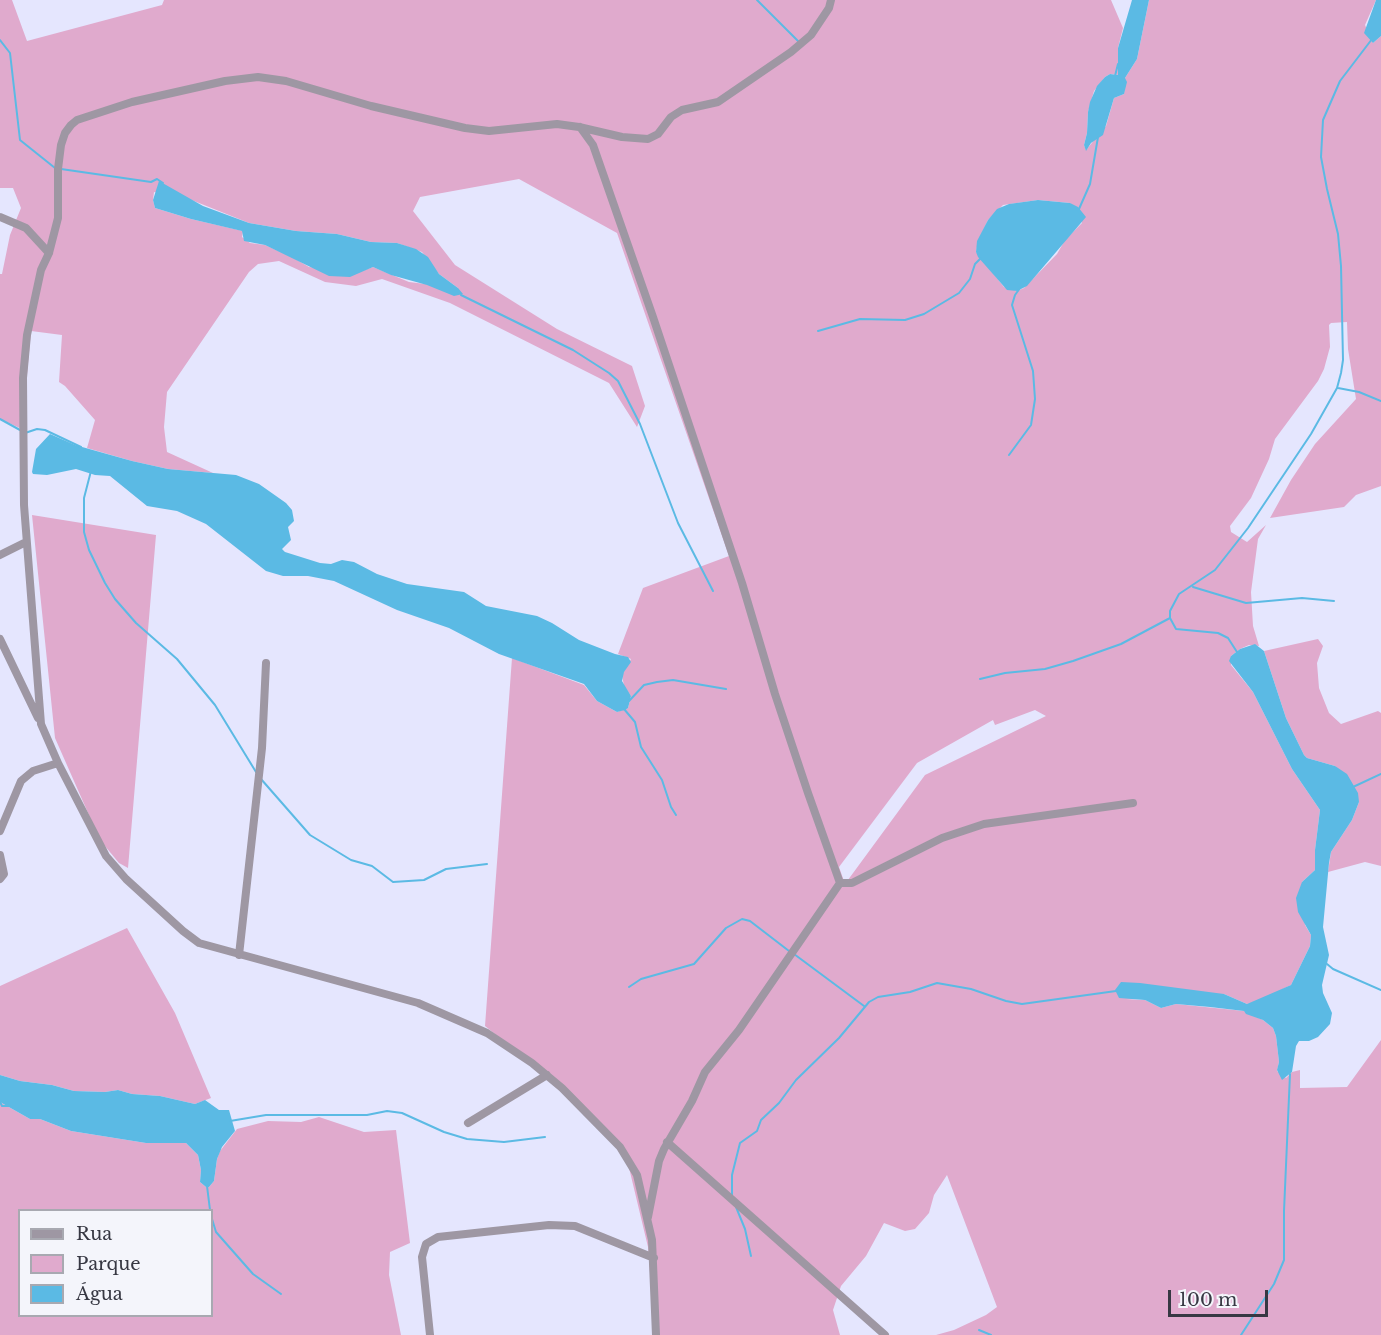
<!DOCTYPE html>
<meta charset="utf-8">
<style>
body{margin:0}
#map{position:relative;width:1381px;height:1335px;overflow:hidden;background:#e5e6fe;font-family:"Libre Baskerville",serif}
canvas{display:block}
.legend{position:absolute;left:18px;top:1209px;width:195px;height:108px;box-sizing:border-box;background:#f4f5fb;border:2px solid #a8a9b1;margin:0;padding:8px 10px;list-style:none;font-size:18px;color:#373843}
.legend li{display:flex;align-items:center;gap:12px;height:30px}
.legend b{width:30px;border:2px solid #a8a9b1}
.scale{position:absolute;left:1168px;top:1290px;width:100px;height:27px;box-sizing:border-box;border:3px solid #373843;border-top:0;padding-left:8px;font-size:18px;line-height:21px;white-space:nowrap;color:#373843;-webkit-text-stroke:4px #f4f5fb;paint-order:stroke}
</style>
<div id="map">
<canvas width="1381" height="1335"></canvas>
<ul class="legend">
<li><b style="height:8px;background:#9e97a3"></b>Rua</li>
<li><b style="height:16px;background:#e0aacd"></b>Parque</li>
<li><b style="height:16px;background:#5bbae4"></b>Água</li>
</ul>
<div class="scale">100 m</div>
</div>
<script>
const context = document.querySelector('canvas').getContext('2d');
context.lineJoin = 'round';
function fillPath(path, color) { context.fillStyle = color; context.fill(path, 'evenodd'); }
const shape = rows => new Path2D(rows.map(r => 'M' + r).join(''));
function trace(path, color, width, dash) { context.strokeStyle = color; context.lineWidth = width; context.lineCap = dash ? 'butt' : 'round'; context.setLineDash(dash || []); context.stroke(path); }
fillPath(shape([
 [0,0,12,0,27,41,162,5,164,0,1111,0,1123,28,1118,48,1118,75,1110,74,1105,77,1094,91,1088,112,1087,133,1084,145,1086,150,1106,126,1114,98,1124,94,1125,78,1137,59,1149,0,1376,0,1365,25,1373,43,1381,36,1381,486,1356,495,1344,507,1270,518,1291,480,1315,444,1356,399,1348,349,1347,322,1331,323,1329,325,1330,347,1324,369,1318,381,1275,439,1269,459,1251,498,1230,526,1231,532,1247,542,1266,525,1258,539,1251,592,1253,626,1259,646,1249,645,1240,649,1231,656,1231,665,1253,692,1292,769,1320,810,1315,850,1315,870,1302,882,1305,925,1311,935,1310,946,1291,985,1254,1003,1247,1004,1224,994,1126,1000,1145,1000,1161,1008,1176,1004,1244,1011,1263,1020,1273,1028,1276,1036,1279,1062,1277,1071,1286,1078,1292,1072,1300,1070,1300,1088,1347,1087,1381,1040,1381,1335,936,1335,954,1330,986,1315,997,1307,947,1175,934,1195,929,1213,915,1229,905,1231,884,1223,866,1256,841,1286,833,1310,840,1335,655,1335,648,1247,625,1151,581,1103,485,1026,512,658,584,685,597,701,617,712,628,708,631,696,624,686,622,675,631,659,618,654,643,588,729,556,617,233,519,179,420,197,413,211,455,265,557,329,632,366,645,406,637,427,609,383,450,303,382,279,356,286,325,282,279,261,258,264,249,272,167,392,164,427,167,452,213,473,168,469,132,461,87,448,95,420,65,386,59,382,62,335,31,331,22,429,0,419,0,274,2,274,10,235,21,208,13,188,0,188],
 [154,192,189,199,249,223,296,231,337,234,371,242,397,243,422,252,439,274,458,288,409,282,373,267,359,272,309,267,294,258,265,245,250,243,242,237,243,231,191,219,155,208,153,200],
 [1038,200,1070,203,1082,223,1065,240,1057,254,1024,288,1017,291,1004,287,976,252,978,241,988,220,1003,205],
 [1035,710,1046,716,925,775,845,884,839,867,917,763,993,720,995,725],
 [32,515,156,535,128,868,119,863,100,840,55,738],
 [1318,639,1323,646,1317,663,1319,688,1329,713,1341,724,1378,711,1381,713,1381,866,1365,862,1328,872,1331,852,1352,820,1359,802,1335,766,1307,758,1304,755,1286,718,1264,651],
 [127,928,175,1013,211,1098,195,1104,160,1096,132,1094,118,1090,105,1092,74,1091,52,1085,20,1081,0,1075,0,986],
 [0,1102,30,1119,40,1119,71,1131,146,1143,186,1143,198,1155,201,1170,200,1182,206,1187,209,1187,214,1181,217,1159,220,1151,237,1129,268,1121,301,1122,319,1117,364,1132,396,1130,410,1243,390,1252,389,1275,401,1335,0,1335],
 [20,1210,212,1210,212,1316,20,1316]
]), '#e0aacd');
fillPath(shape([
 [1132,0,1149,0,1137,59,1125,78,1127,82,1124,94,1114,98,1103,135,1091,143,1086,151,1084,145,1087,133,1088,112,1090,102,1097,86,1105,77,1110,74,1118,75,1118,48],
 [1376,0,1381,0,1381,36,1373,43,1364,33],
 [159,181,203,206,249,223,296,231,337,234,371,242,397,243,416,249,428,257,439,274,458,288,463,294,454,296,427,285,391,275,373,267,350,277,329,276,265,245,244,241,242,231,191,219,155,208,153,200],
 [1038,200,1070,203,1078,207,1086,217,1027,286,1017,291,1007,290,978,257,976,252,977,241,988,220,997,209,1009,204],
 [50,434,75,445,132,461,168,469,236,475,259,484,286,503,292,510,294,521,288,527,291,540,282,549,285,552,320,563,331,564,342,560,354,562,377,574,407,584,464,592,486,606,537,616,552,623,579,640,615,654,628,657,631,662,624,672,622,681,631,696,628,708,625,710,617,712,597,701,584,684,499,654,449,628,397,610,334,581,308,576,283,576,266,571,206,524,177,511,147,506,110,476,95,475,76,469,47,475,33,474,32,472,36,449],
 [1255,644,1264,651,1286,718,1304,755,1307,758,1335,766,1347,774,1358,793,1359,802,1352,820,1331,852,1329,863,1323,927,1329,955,1322,985,1323,993,1332,1013,1330,1024,1318,1037,1309,1041,1299,1041,1296,1046,1292,1072,1282,1080,1277,1070,1279,1062,1276,1036,1273,1028,1263,1020,1246,1014,1244,1011,1210,1007,1176,1004,1161,1008,1145,1000,1119,998,1115,990,1121,982,1140,983,1224,994,1247,1004,1291,985,1310,946,1311,935,1298,912,1296,898,1302,882,1315,870,1315,850,1320,810,1292,769,1253,692,1229,661,1231,656,1240,649],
 [0,1075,20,1081,52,1085,74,1091,105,1092,118,1090,132,1094,160,1096,195,1104,205,1100,219,1110,229,1110,235,1131,222,1147,217,1159,214,1181,209,1187,206,1187,200,1182,201,1170,198,1155,186,1143,146,1143,71,1131,40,1119,30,1119,0,1102]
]), '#5bbae4');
trace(shape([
 [757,0,799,42],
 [0,40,10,53,20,140,55,168],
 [1115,76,1118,64],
 [61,169,151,182,157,179,163,183],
 [1079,209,1090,184,1098,137],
 [461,295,573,350,609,373,618,381,640,424,678,523,713,591],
 [818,331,860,319,905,320,924,314,959,293,970,279,975,264,981,258],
 [1338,388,1359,392,1381,401],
 [0,419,20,430],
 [25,433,37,429,45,430,81,447],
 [1009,455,1031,425,1035,399,1033,371,1012,305,1015,295,1020,288],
 [91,471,84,498,84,532,89,550,105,583,115,599,136,623,177,659,215,705,256,772],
 [1193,587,1246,603,1302,598,1334,601],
 [1237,652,1228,638,1218,633,1176,629,1170,618,1170,611,1179,594,1215,570,1248,528,1311,434,1337,388,1341,373,1343,360,1341,266,1338,234,1327,189,1321,157,1323,120,1340,81,1372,39],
 [980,679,1005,673,1045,669,1073,661,1121,644,1170,618],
 [629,701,644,685,657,682,673,680,726,689],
 [624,709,635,722,641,747,662,780,671,807,676,815],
 [261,779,310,835,351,860,372,866,393,882,424,880,446,869,487,864],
 [1353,787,1381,774],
 [794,954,864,1006],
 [1327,964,1333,969,1381,990],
 [629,987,641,979,694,964,726,928,742,919,750,921,789,951],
 [0,1102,2,1106,10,1106],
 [230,1121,266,1115,367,1115,387,1111,402,1113,444,1132,467,1139,504,1142,545,1137],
 [207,1186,210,1210],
 [732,1196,732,1175,740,1143,757,1131,761,1120,779,1103,796,1080,839,1038,869,1002,878,997,910,992,937,983,971,989,1006,1001,1022,1004,1116,991],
 [736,1207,745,1229,751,1256],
 [212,1219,216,1232,253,1274,281,1294],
 [979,1330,991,1335],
 [1241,1335,1274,1284,1284,1260,1284,1211,1290,1074]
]), '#5bbae4', 2);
trace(shape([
 [580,127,593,145,653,317,742,583,775,694,808,793,840,883,852,883,942,838,984,824,1133,803],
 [0,217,26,228,49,253],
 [0,555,26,542],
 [0,639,38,718],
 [0,831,21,781,33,771,58,763],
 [0,855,4,874,0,879],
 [239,955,262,748,266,663],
 [468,1123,547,1075],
 [667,1142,885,1335],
 [648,1217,659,1161,664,1149,692,1101,705,1072,739,1030,840,883],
 [430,1335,422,1257,426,1244,438,1237,549,1225,575,1226,654,1258],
 [656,1335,652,1240,637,1175,620,1147,562,1088,532,1063,487,1033,418,1003,199,943,183,931,126,879,106,856,58,763,41,724,24,505,23,378,27,335,41,270,49,253,58,218,58,169,61,145,65,133,71,125,77,120,132,102,225,81,258,77,286,81,371,106,465,128,489,131,557,124,579,127,622,137,648,139,658,134,671,117,682,110,718,102,791,52,811,35,829,8,831,0]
]), '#9e97a3', 8);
</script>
